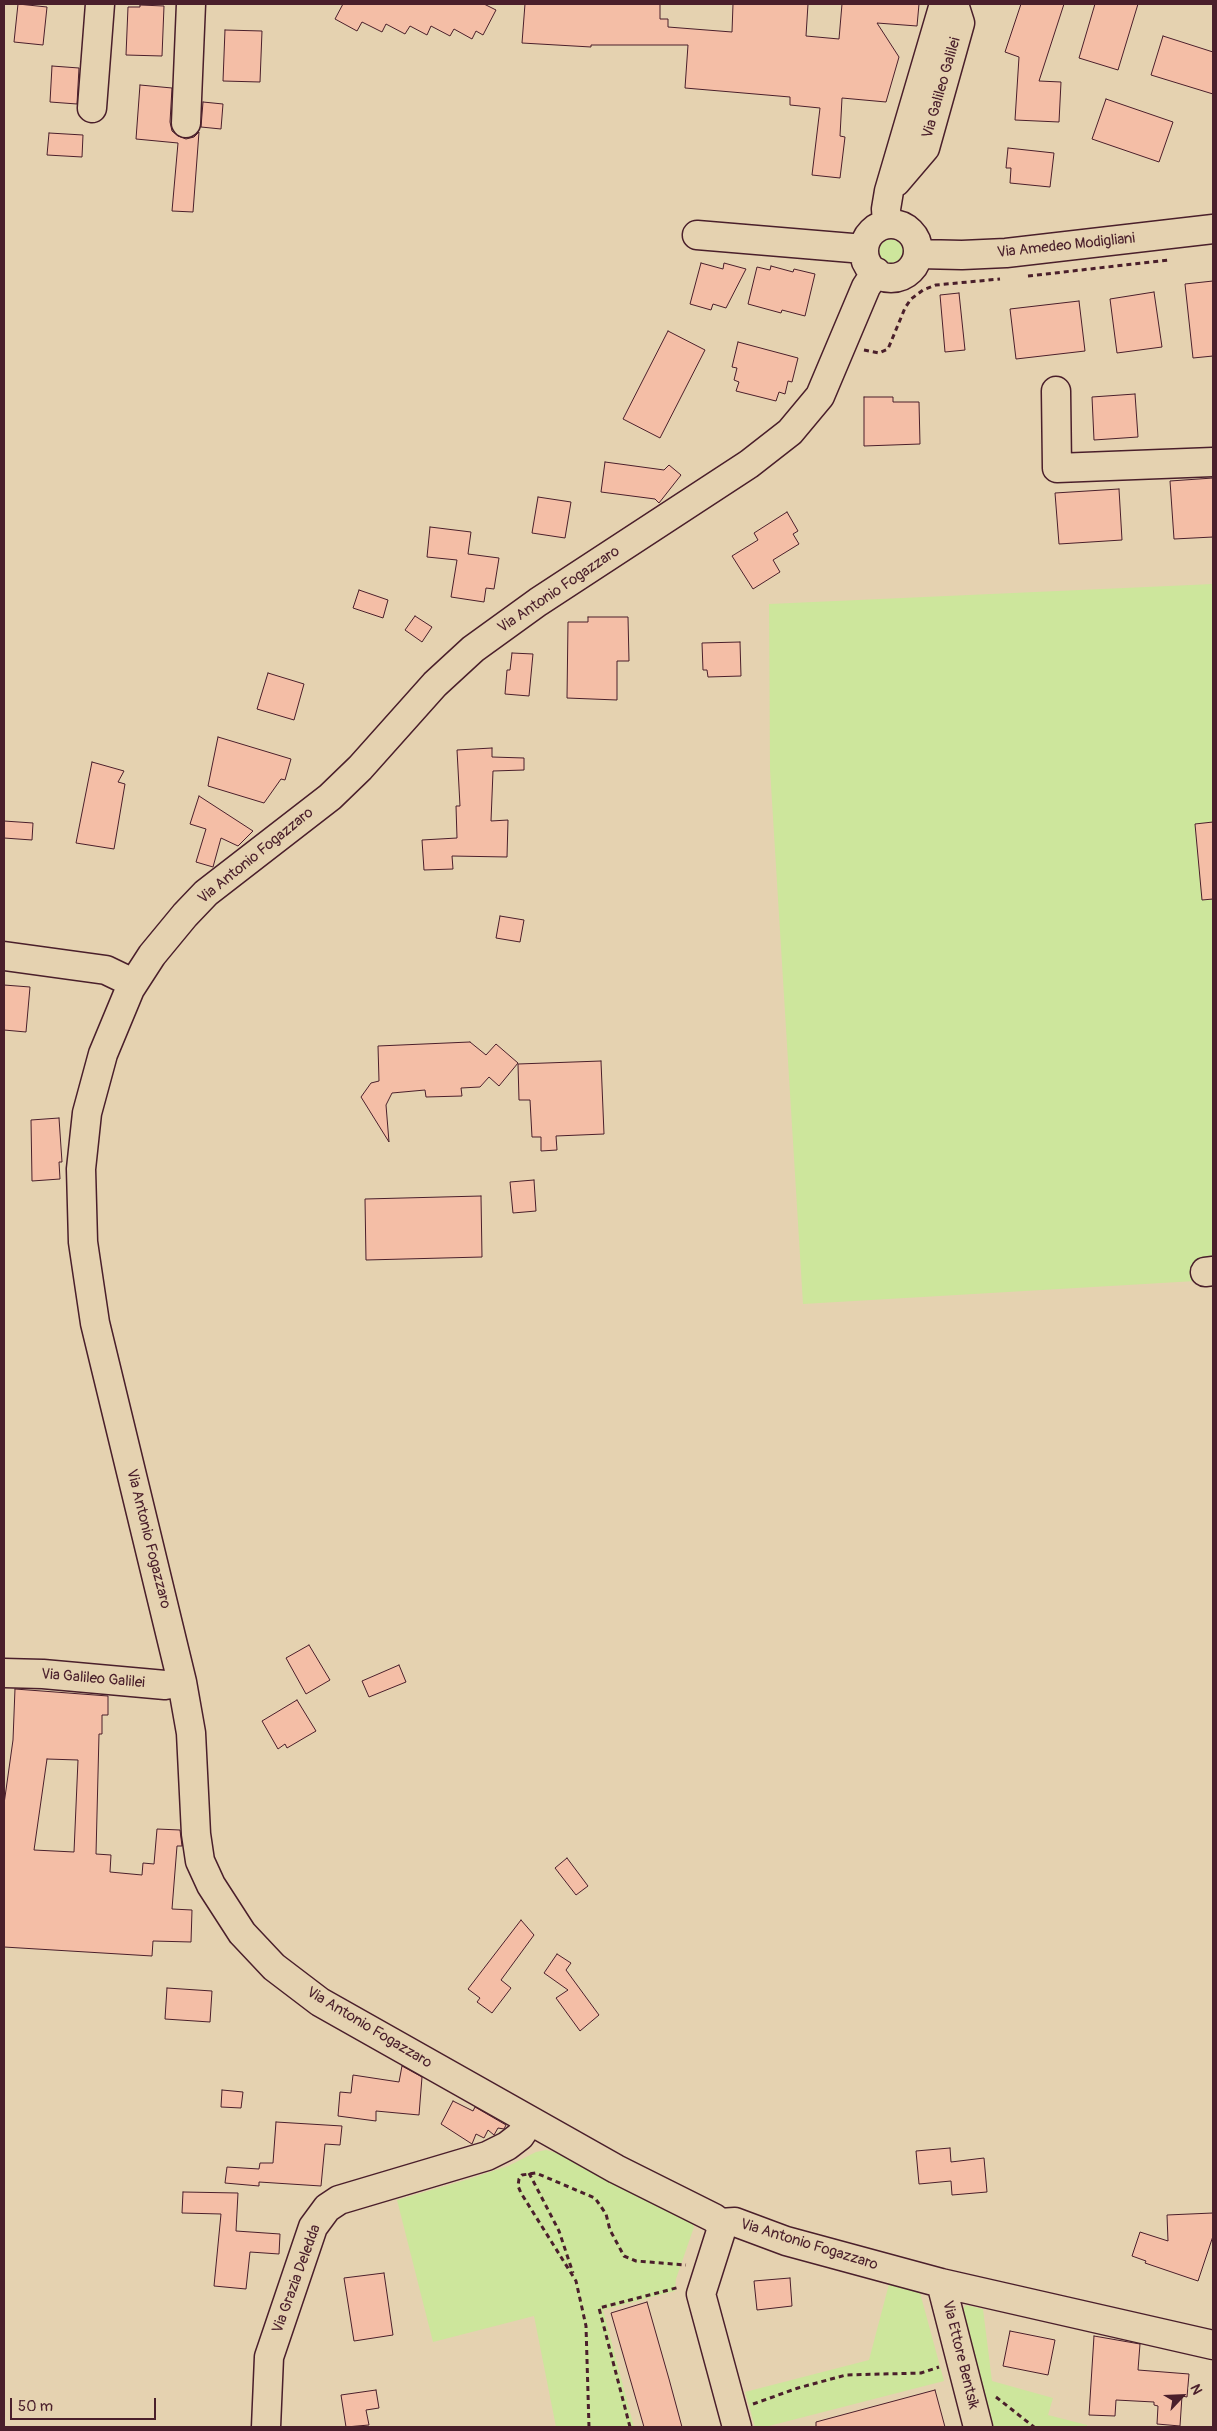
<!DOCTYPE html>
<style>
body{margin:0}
#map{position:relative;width:1217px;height:2431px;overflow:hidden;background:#e5d2b0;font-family:Pangolin,sans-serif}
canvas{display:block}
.frame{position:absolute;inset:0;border:5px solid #4a1f2b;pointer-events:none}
.north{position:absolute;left:1157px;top:2371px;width:50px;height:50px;-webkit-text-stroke:4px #e5d2b0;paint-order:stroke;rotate:65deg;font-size:14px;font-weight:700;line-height:20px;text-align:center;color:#4a1f2b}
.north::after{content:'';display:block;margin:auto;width:18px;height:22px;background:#4a1f2b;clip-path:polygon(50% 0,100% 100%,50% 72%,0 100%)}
.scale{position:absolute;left:10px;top:2398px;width:146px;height:22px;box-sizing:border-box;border:2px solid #4a1f2b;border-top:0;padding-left:6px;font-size:15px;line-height:18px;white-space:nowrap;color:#4a1f2b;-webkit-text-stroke:4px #e5d2b0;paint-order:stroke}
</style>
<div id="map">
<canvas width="1217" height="2431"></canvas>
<div class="frame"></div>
<div class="north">N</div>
<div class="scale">50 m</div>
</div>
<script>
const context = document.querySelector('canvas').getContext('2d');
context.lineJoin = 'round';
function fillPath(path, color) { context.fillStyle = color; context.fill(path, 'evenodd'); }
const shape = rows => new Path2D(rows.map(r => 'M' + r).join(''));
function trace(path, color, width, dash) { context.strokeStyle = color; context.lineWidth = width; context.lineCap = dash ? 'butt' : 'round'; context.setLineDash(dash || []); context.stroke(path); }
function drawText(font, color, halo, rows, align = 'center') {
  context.font = font + ' Pangolin,sans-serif'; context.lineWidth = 4.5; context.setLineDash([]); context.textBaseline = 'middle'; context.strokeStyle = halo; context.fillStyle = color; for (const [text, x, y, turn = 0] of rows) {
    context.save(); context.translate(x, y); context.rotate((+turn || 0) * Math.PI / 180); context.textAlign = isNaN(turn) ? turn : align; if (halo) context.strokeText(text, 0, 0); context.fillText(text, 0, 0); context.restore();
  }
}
fillPath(shape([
 '879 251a12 12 0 1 1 24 0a12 12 0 1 1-24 0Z',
 [1213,584,1213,1280,803,1304,770,769,769,604],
 [546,2150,560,2154,689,2217,694,2227,676,2279,675,2291,603,2310,634,2427,556,2427,534,2316,433,2342,397,2200,469,2179,508,2166,536,2152],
 [889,2284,919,2289,944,2381,765,2427,755,2427,745,2392,869,2360],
 [966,2305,983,2309,992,2381,1053,2398,1048,2415,1087,2425,1087,2427,992,2427,962,2310]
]), '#cde69c');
const building = shape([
 [18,4,47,7,43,45,14,42,18,4],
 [343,4,484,4,496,10,483,35,476,31,472,39,454,29,450,36,431,26,427,35,410,26,405,34,386,24,382,32,362,22,357,31,335,19,343,4],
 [525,4,660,4,660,19,668,19,668,27,732,32,733,4,808,4,806,36,839,39,842,4,919,4,917,26,877,23,899,57,886,102,842,98,840,136,845,137,840,178,812,175,820,108,790,105,790,97,685,88,688,45,591,45,591,47,522,43,525,4],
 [1021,4,1064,4,1039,81,1061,82,1059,122,1015,120,1019,57,1005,52,1021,4],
 [1095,4,1138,4,1118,70,1079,58,1095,4],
 [140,5,164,6,162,56,126,55,128,7,140,7,140,5],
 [225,30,262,31,260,82,223,81,225,30],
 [1163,36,1213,52,1213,94,1151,75,1163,36],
 [52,66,79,68,77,104,50,102,52,66],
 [140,85,172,88,170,122,172,131,178,136,186,139,194,137,199,132,193,212,172,211,178,143,136,139,140,85],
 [1106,99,1173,122,1159,162,1092,139,1106,99],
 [203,102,223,104,221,129,201,127,203,102],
 [49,133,83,135,82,157,47,155,49,133],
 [1008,148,1054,153,1050,187,1010,183,1011,168,1006,168,1008,148],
 [701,263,723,269,724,263,746,269,726,308,713,304,711,310,690,304,701,263],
 [771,266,793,272,794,269,815,274,805,316,782,310,781,313,748,304,757,267,770,270,771,266],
 [1213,281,1213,356,1193,358,1185,284,1213,281],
 [1154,292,1162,347,1117,353,1110,299,1154,292],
 [959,293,965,350,945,352,940,295,959,293],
 [1079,301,1085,351,1016,359,1010,309,1079,301],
 [668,331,705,350,660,438,623,419,668,331],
 [738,342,798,358,792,382,788,381,785,394,779,392,776,401,736,391,739,382,734,380,737,368,732,367,738,342],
 [1135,394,1138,437,1094,440,1092,397,1135,394],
 [864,397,893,397,893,402,919,402,920,444,864,446,864,397],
 [605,462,664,470,669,465,681,475,659,503,655,499,601,492,605,462],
 [1213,478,1213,537,1174,539,1170,481,1213,478],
 [1119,489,1122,540,1059,544,1055,493,1119,489],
 [538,497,571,502,565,538,532,533,538,497],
 [787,512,798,531,793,534,799,544,773,560,780,572,753,589,732,556,758,540,754,533,787,512],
 [430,527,471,532,468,554,499,558,494,589,486,588,484,602,451,597,457,560,427,557,430,527],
 [359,590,388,600,383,618,353,608,359,590],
 [415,616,432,627,422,642,405,630,415,616],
 [588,617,628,617,629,661,617,661,617,700,567,698,568,622,588,622,588,617],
 [740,642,741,676,708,677,707,670,703,670,702,643,740,642],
 [512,653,533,654,529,696,505,694,507,670,510,670,512,653],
 [268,673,304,684,294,720,257,709,268,673],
 [218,737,291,759,285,780,281,779,264,803,208,786,218,737],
 [492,748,492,757,524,758,524,770,493,771,491,821,508,820,507,857,452,856,453,869,424,870,422,840,457,838,456,806,460,806,457,750,492,748],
 [92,762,124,771,118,782,125,784,114,849,76,843,92,762],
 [199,796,253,831,238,846,221,838,213,867,196,862,206,829,190,824,199,796],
 [4,821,33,823,32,840,4,838,4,821],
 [1213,822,1213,899,1202,900,1195,824,1213,822],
 [500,916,524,920,520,942,496,938,500,916],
 [4,985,30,987,26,1032,4,1030,4,985],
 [470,1042,486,1055,496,1044,518,1063,499,1086,489,1077,480,1087,461,1088,462,1096,426,1097,425,1090,392,1093,386,1105,389,1142,361,1097,371,1083,379,1081,378,1046,470,1042],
 [601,1061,604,1134,556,1136,557,1150,541,1151,541,1137,532,1137,530,1100,519,1100,518,1064,601,1061],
 [59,1118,62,1162,59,1162,60,1179,32,1181,31,1120,59,1118],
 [534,1180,536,1211,513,1213,510,1182,534,1180],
 [481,1196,482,1257,366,1260,365,1199,481,1196],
 [309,1645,330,1680,306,1694,286,1658,309,1645],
 [399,1665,406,1682,369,1697,362,1681,399,1665],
 [15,1689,108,1696,108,1715,102,1715,102,1734,99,1734,96,1854,111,1855,110,1872,142,1875,143,1863,154,1864,157,1829,180,1830,182,1846,177,1846,172,1909,192,1910,191,1942,153,1941,152,1956,4,1947,4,1804,13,1740,15,1689],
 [47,1759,78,1760,74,1852,34,1850,47,1759],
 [297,1700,316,1731,287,1748,285,1744,278,1749,262,1721,297,1700],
 [567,1858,588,1886,576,1895,555,1868,567,1858],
 [521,1920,534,1935,501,1980,511,1988,492,2013,477,2002,480,1998,468,1989,521,1920],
 [557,1954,571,1963,566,1970,599,2015,580,2031,556,1998,568,1990,544,1973,557,1954],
 [167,1988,212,1991,210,2022,165,2019,167,1988],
 [402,2066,422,2077,419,2115,376,2111,376,2121,338,2116,340,2092,351,2093,353,2075,399,2082,402,2066],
 [222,2090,243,2092,241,2108,221,2107,222,2090],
 [453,2101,473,2111,475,2107,506,2125,504,2129,498,2128,494,2135,488,2130,484,2138,476,2134,472,2144,441,2124,453,2101],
 [276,2122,342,2126,340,2145,325,2144,321,2186,259,2182,259,2186,225,2183,227,2167,259,2169,260,2163,273,2163,276,2122],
 [950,2148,951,2162,984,2158,987,2192,952,2195,951,2181,919,2184,916,2151,950,2148],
 [183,2192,238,2193,236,2231,280,2234,279,2254,250,2252,246,2289,214,2286,221,2214,182,2213,183,2192],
 [1213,2213,1213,2236,1198,2281,1145,2263,1146,2261,1132,2256,1140,2232,1168,2241,1167,2215,1213,2213],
 [384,2273,393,2335,354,2341,344,2278,384,2273],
 [790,2278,792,2306,757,2310,754,2281,790,2278],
 [647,2302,669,2379,682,2427,644,2427,611,2313,647,2302],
 [1010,2331,1055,2340,1048,2375,1003,2366,1010,2331],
 [1094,2336,1140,2344,1138,2370,1189,2374,1187,2397,1182,2396,1180,2426,1157,2424,1158,2406,1154,2405,1154,2402,1116,2400,1115,2416,1089,2415,1094,2336],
 [376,2390,379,2408,366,2410,369,2425,346,2427,341,2395,376,2390],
 [935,2390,945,2427,816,2427,816,2422,935,2390]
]);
fillPath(building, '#f4bea6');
trace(building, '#4a1f2b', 1);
const minor = shape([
 [92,108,100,4],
 [186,123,191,4],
 [896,182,925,148,960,23,954,4],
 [887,223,886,209,889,191,944,4],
 '864 251a27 27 0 1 1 54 0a27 27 0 1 1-54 0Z',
 [697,235,864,249],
 [919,254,962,255,1006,253,1213,229],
 [1056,391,1057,468,1213,462],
 [4,956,106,970,133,983],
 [1205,1272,1213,1271],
 [4,1673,43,1674,165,1685,182,1682],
 [719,2223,714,2218,616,2169,320,2002,274,1967,242,1933,211,1885,200,1861,196,1834,191,1733,182,1682,95,1323,83,1242,81,1169,87,1113,103,1054,130,989,152,955,185,915,206,893,330,797,360,768,435,684,473,649,538,602,749,464,790,432,820,396,866,287,876,272],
 [719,2223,735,2222,786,2241,941,2283,1213,2345],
 [719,2223,721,2231,701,2294,737,2427],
 [941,2283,978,2427],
 [266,2427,269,2357,313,2227,327,2208,339,2200,487,2156,507,2146,520,2136,530,2121]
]);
trace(minor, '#4a1f2b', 31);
trace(shape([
 [1028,276,1169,260],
 [864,350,879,353,888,349,905,308,911,299,923,290,936,285,1000,279],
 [529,2173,559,2231,573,2273],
 [996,2397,1034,2427],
 [753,2404,798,2388,846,2375,921,2373,939,2367],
 [589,2427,586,2326,576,2281,521,2193,518,2186,519,2179,522,2175,536,2173,595,2198,606,2214,610,2230,624,2256,636,2261,686,2265],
 [630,2427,599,2308,680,2287]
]), '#4a1f2b', 3, [5, 4]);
trace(minor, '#e5d2b0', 28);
drawText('15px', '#4a1f2b', '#e5d2b0', [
 ["Via Galileo Galilei",942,88,-74],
 ["Via Amedeo Modigliani",1066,246,-6],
 ["Via Antonio Fogazzaro",559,590,-34],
 ["Via Antonio Fogazzaro",256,856,-39],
 ["Via Antonio Fogazzaro",148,1539,76],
 ["Via Galileo Galilei",93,1679,5],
 ["Via Antonio Fogazzaro",369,2028,31],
 ["Via Antonio Fogazzaro",809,2245,17],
 ["Via Grazia Deledda",297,2279,-70],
 ["Via Ettore Bentsik",960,2355,76]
]);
</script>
